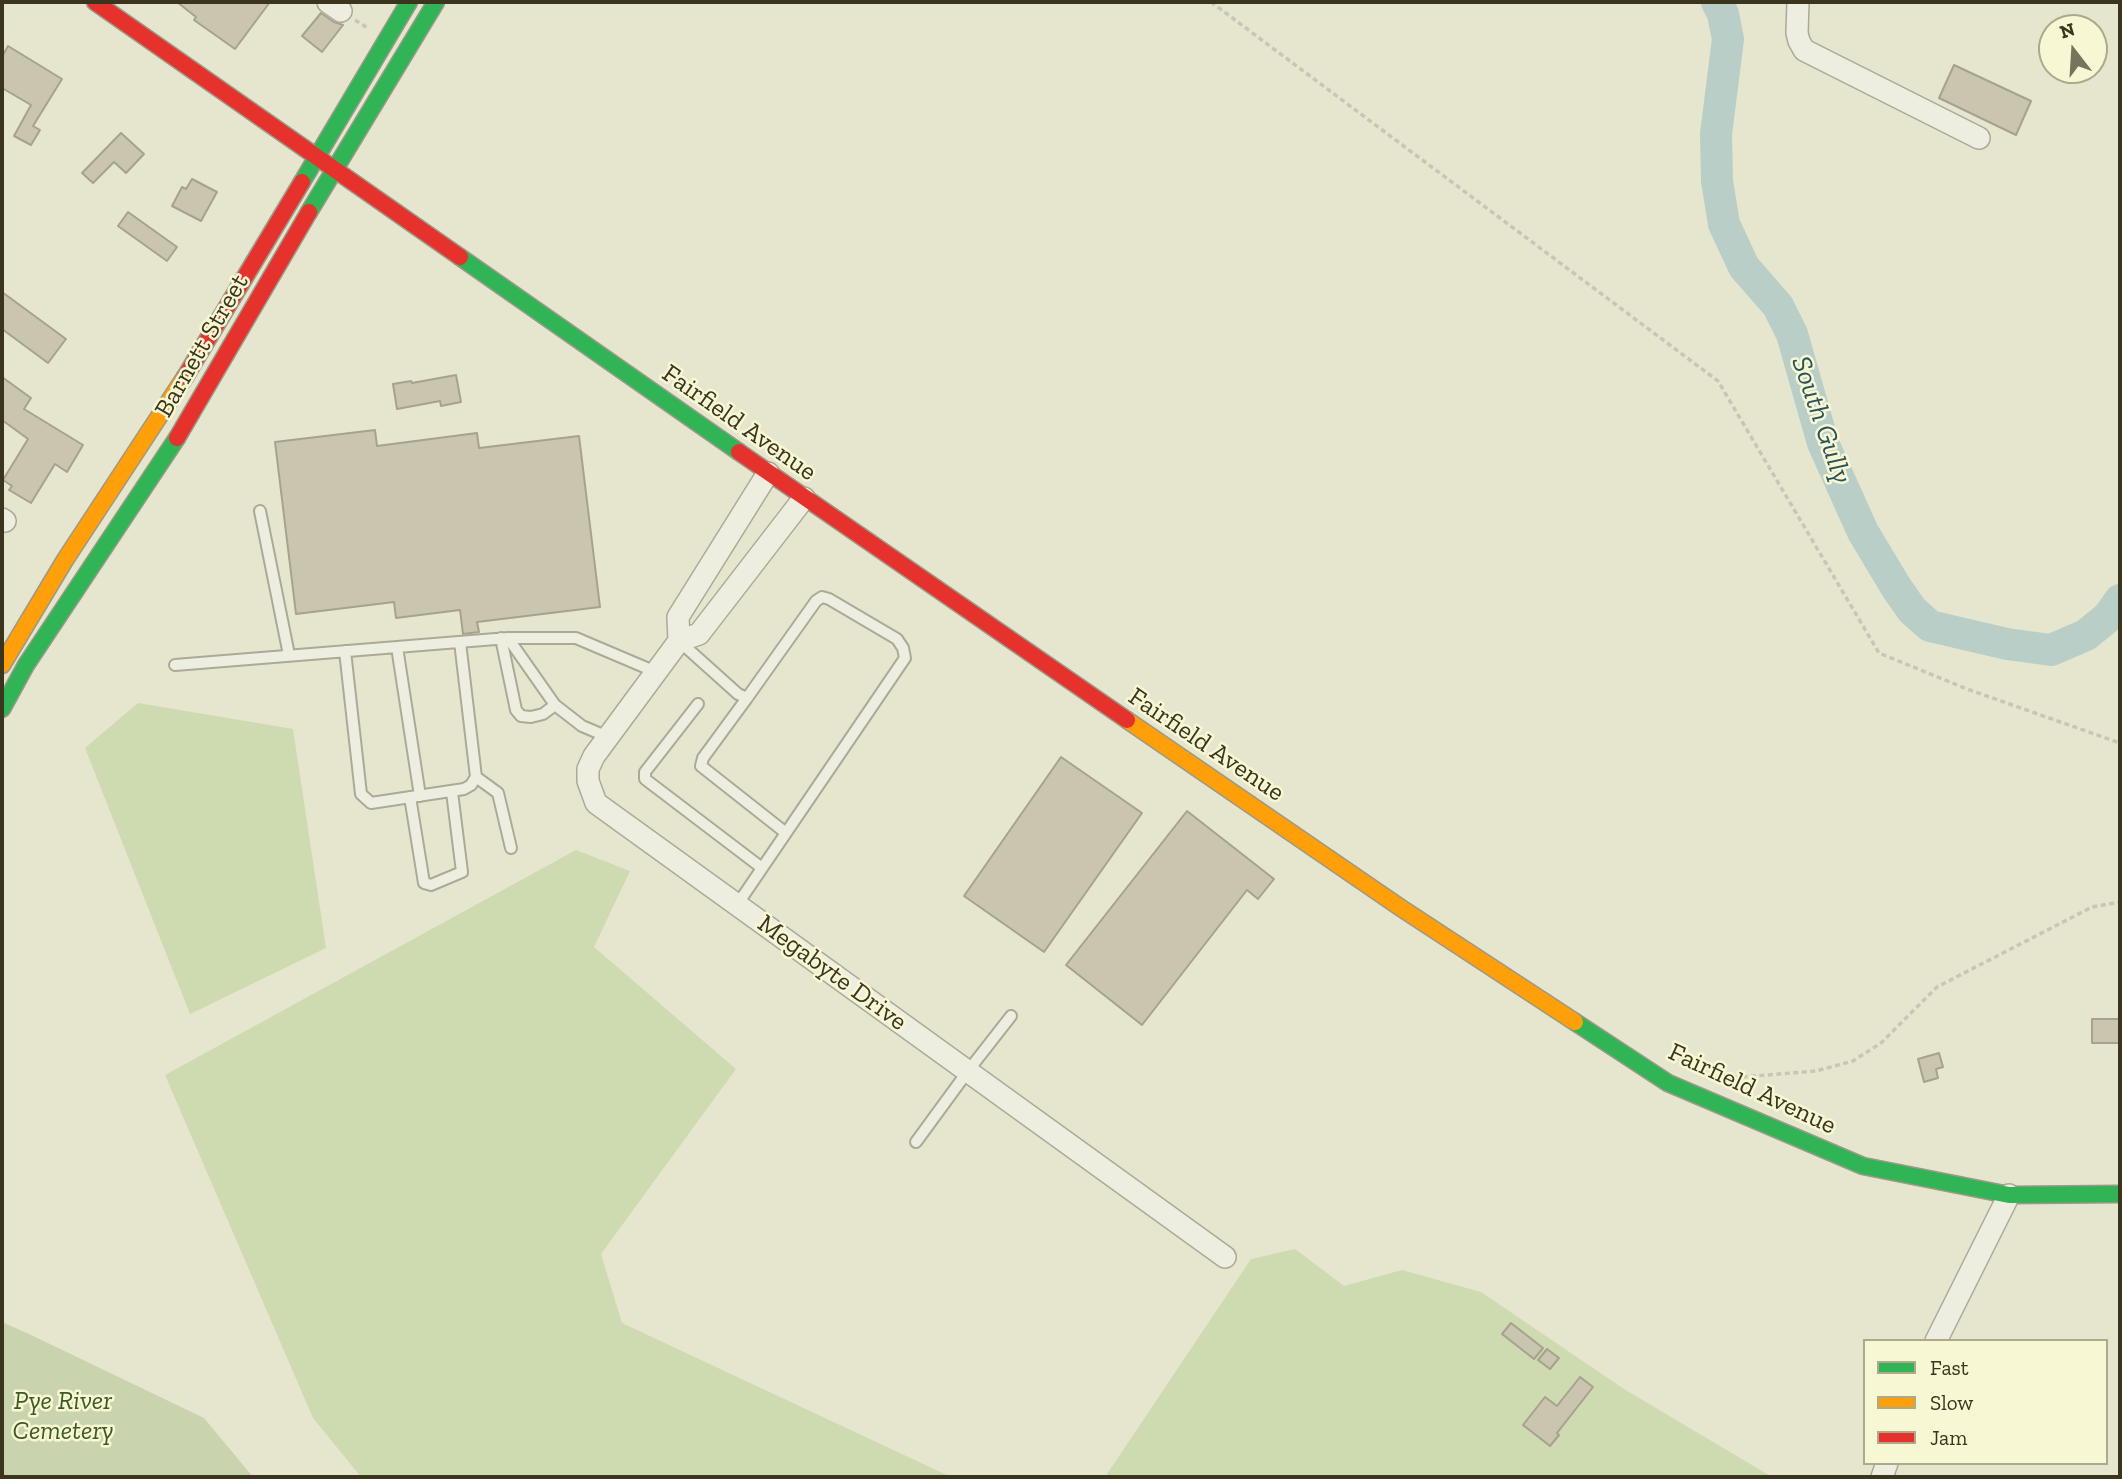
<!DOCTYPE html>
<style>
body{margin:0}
#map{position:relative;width:2122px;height:1479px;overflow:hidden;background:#e6e6ce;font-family:"Zilla Slab",serif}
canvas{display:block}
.frame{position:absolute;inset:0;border:4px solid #3c351e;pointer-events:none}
.legend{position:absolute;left:1863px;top:1339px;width:245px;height:126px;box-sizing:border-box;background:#f8f7d4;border:2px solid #ada98b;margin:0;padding:9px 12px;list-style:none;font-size:21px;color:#3c351e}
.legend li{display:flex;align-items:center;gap:14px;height:35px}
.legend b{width:35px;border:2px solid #ada98b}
.north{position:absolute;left:2038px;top:14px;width:70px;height:70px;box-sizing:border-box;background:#f8f7d4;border:2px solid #ada98b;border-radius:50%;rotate:343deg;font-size:19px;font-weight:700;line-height:28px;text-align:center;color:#3c351e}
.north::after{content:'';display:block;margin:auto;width:24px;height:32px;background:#78735c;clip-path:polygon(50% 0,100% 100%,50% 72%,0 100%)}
</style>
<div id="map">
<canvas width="2122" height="1479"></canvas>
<div class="frame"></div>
<ul class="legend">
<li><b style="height:9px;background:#30b455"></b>Fast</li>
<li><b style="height:9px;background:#ff9f0a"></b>Slow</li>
<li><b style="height:9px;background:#e5322d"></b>Jam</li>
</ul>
<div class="north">N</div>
</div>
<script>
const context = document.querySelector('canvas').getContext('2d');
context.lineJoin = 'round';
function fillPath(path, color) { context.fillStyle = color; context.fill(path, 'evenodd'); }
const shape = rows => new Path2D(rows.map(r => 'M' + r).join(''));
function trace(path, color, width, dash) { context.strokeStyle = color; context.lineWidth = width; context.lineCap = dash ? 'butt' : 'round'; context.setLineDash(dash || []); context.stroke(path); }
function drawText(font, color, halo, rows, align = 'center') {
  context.font = font + ' "Zilla Slab",serif'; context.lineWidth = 5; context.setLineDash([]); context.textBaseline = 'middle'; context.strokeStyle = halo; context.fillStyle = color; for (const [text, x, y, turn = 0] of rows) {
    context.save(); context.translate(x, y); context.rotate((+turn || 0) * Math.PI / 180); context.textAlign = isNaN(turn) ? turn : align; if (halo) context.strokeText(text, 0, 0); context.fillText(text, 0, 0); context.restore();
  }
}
fillPath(shape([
 [138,703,293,729,326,948,190,1014,85,748],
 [576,850,630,871,594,947,736,1069,601,1254,622,1323,951,1477,361,1477,313,1418,165,1075],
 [1295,1249,1344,1286,1402,1270,1481,1292,1624,1389,1772,1477,1105,1477,1251,1259]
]), '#cedab0');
fillPath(shape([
 [2,1322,29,1334,204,1418,253,1477,2,1477]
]), '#c9d4af');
trace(shape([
 [1717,2,1723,14,1728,39,1716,134,1717,181,1724,224,1744,267,1778,306,1792,334,1823,443,1863,532,1896,587,1912,610,1930,626,2007,644,2051,650,2086,635,2108,617,2120,600]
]), '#b9cec6', 32);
const building = shape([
 [177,2,270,2,235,49,194,20,196,17,177,2],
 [321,13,334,22,343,25,322,52,302,36,321,13],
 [8,46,62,79,33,126,40,130,31,145,14,136,31,105,2,88,2,57,8,46],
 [1954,65,2031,101,2016,135,1939,98,1954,65],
 [121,133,144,154,126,173,114,162,93,183,82,173,121,133],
 [192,179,217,192,201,221,172,206,182,187,186,189,192,179],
 [128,212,177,247,167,261,118,226,128,212],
 [2,292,66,339,48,363,2,329,2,292],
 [456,375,461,402,441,406,440,401,397,409,393,384,411,381,412,383,456,375],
 [2,377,31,398,24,409,83,445,67,472,55,464,31,503,9,490,12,486,3,480,28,439,2,420,2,377],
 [375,430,377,446,477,433,479,448,579,436,600,607,477,622,479,632,463,634,460,610,396,618,394,602,296,614,275,442,375,430],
 [1061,757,1142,813,1044,952,964,896,1061,757],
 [1187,811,1274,879,1258,899,1247,890,1142,1025,1066,965,1187,811],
 [2092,1019,2120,1019,2120,1043,2092,1043,2092,1019],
 [1939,1053,1943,1067,1936,1069,1938,1078,1924,1082,1918,1059,1939,1053],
 [1511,1323,1543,1348,1534,1359,1502,1334,1511,1323],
 [1547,1349,1559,1358,1550,1369,1538,1360,1547,1349],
 [1580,1377,1593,1387,1557,1433,1559,1435,1550,1446,1523,1425,1545,1397,1557,1406,1580,1377]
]);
fillPath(building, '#cac5ae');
trace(building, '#a7a28d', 2);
const lane = shape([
 [260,511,289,655],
 [501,638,516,710,521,716,531,717,543,714,555,705],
 [508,638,555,705,582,726,608,737],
 [679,641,738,694,747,698,816,601,822,597,829,599,897,639,903,648,905,658,737,905],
 [397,647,420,796],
 [345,651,361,794,371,803,464,789,471,785,476,777,460,642],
 [175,665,508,638,576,638,656,672],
 [747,698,703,758,701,766,786,833],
 [698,704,645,772,645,779,762,868],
 [476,777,498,793,511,848],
 [410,797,424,883,431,885,462,872,452,792],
 [916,1142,968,1071,1011,1016]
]);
const street = shape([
 [328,2,341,11],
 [1798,2,1797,33,1799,41,1804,50,1979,138],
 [804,498,699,634,679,641,594,756,588,769,588,781,596,803,1225,1257],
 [2,519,5,521],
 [679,641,678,617,768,473],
 [1936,1341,2009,1195],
 [1882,1477,1887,1463]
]);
const fast = shape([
 [302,182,409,2],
 [309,212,436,2],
 [460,257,739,452],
 [2,709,26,665,177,438],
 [1575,1022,1668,1083,1863,1166,2009,1195,2120,1194]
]);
const slow = shape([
 [2,665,65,560,185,377],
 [1127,720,1401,908,1575,1022]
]);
const jam = shape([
 [95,2,460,257],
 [185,377,302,182],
 [177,438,309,212],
 [739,452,1127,720]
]);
trace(lane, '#acaa97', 14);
trace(street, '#acaa97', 24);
trace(fast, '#9b9987', 19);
trace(slow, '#9b9987', 19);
trace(jam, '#9b9987', 19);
trace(shape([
 [1211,2,1718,381,1879,653,1967,689,2120,743],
 [355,20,369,29],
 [1717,1079,1816,1071,1853,1061,1881,1043,1937,987,2092,907,2120,902]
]), '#c7c6b7', 3.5, [5, 3.5]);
trace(lane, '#eeeee0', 10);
trace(street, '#eeeee0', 21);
trace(fast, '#30b455', 16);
trace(slow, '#ff9f0a', 16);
trace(jam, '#e5322d', 16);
drawText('26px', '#3c351e', '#f8f7d4', [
 ["Barnett Street",202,346,-60],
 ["Fairfield Avenue",739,423,35],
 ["Fairfield Avenue",1206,745,34],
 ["Megabyte Drive",832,973,36],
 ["Fairfield Avenue",1752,1089,25]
]);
drawText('italic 26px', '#3d5a23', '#f8f7d4', [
 ["Pye River",63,1402],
 ["Cemetery",63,1432]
]);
drawText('italic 28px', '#2c535d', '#f8f7d4', [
 ["South Gully",1821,420,71]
]);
</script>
